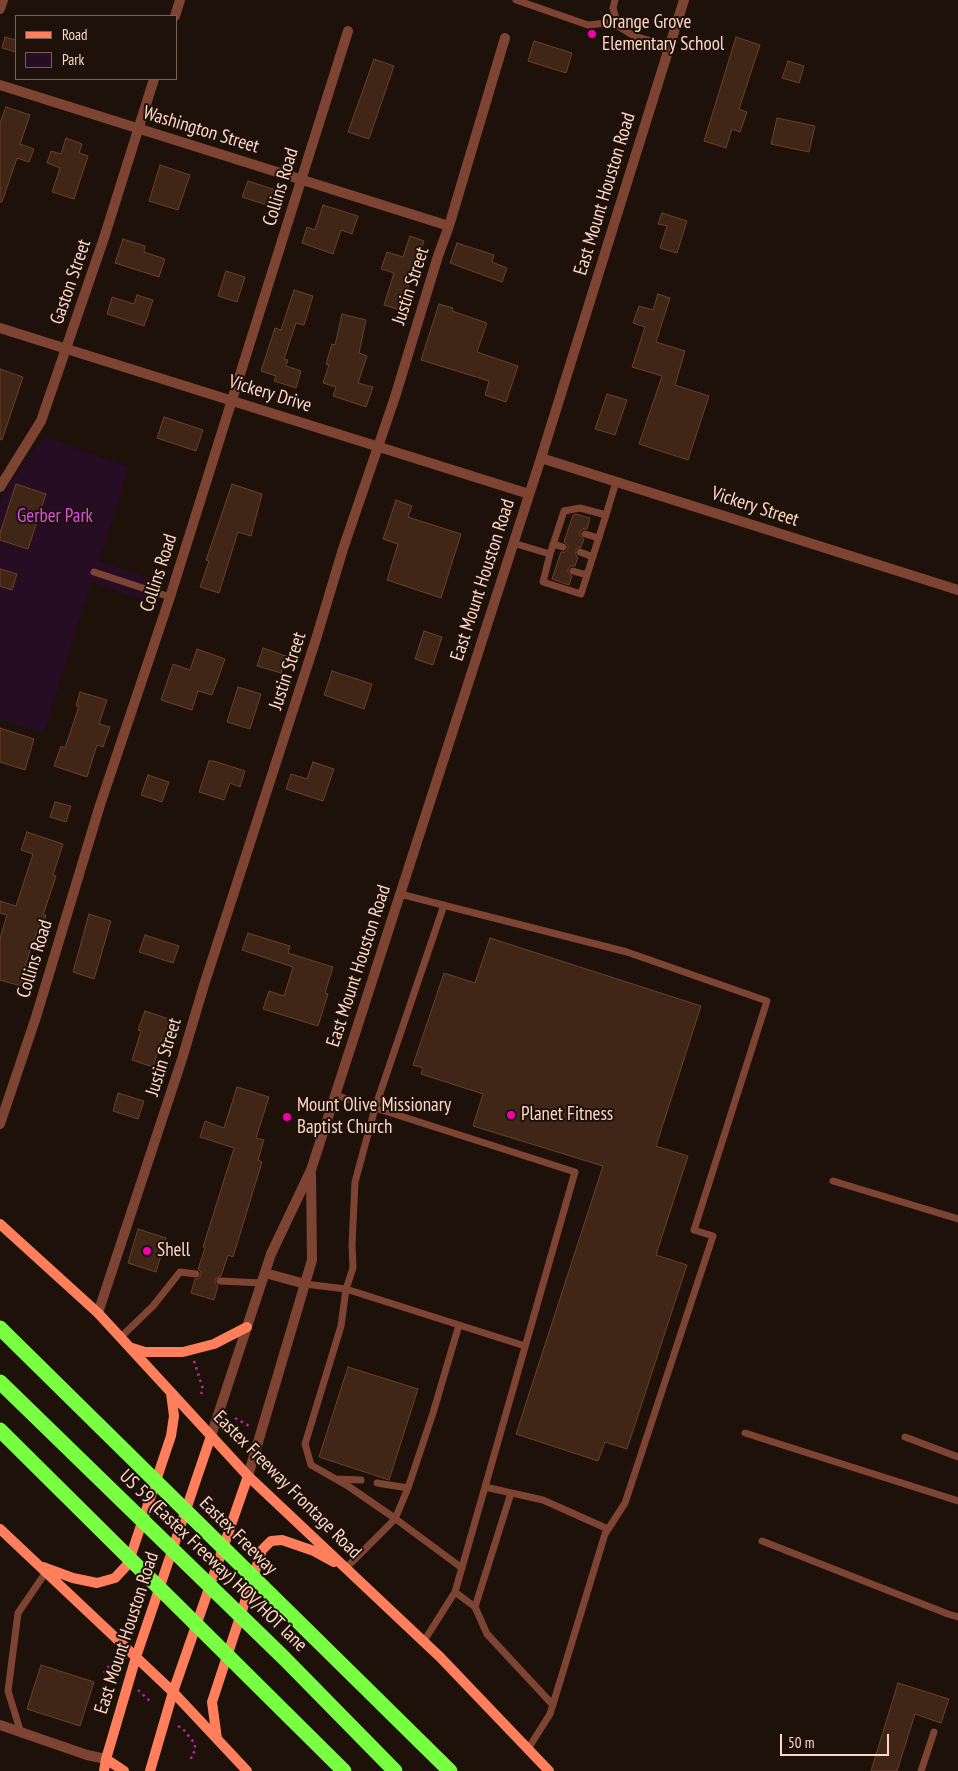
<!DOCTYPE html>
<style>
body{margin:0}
#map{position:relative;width:958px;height:1771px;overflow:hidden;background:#1d110a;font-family:"PT Sans Narrow",sans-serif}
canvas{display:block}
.legend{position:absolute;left:15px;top:15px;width:162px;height:65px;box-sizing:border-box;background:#1d110a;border:1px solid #776055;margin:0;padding:6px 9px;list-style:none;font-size:15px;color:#ffd7c6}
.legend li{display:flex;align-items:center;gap:10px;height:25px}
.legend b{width:25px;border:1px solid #776055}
.scale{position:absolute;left:780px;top:1734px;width:109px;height:22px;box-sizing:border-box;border:2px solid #ffd7c6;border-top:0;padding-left:6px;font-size:15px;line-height:18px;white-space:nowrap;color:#ffd7c6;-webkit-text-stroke:4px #1d110a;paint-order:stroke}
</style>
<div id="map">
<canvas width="958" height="1771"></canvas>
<ul class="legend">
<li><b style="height:6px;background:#ff7f5d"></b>Road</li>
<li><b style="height:14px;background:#270d23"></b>Park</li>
</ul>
<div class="scale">50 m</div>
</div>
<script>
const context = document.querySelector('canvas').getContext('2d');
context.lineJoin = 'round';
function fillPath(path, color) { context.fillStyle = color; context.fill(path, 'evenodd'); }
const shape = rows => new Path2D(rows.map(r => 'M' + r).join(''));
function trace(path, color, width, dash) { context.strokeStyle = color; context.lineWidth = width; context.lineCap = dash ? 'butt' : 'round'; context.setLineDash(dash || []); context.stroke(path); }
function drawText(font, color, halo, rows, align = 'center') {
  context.font = font + ' "PT Sans Narrow",sans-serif'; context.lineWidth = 4; context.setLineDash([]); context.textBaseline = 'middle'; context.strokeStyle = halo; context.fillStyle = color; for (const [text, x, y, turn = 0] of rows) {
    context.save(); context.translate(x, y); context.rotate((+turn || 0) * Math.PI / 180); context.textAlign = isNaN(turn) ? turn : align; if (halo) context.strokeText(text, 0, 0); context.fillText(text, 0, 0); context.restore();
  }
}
fillPath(shape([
 [44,437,129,467,99,561,164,583,158,606,91,582,44,733,0,719,0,504,10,483]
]), '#270d23');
const building = shape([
 [5,37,16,40,16,52,2,48,5,37],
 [736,37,760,45,739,109,747,112,740,132,732,129,726,148,704,141,736,37],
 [534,41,572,53,566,73,528,61,534,41],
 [374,59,394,66,369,139,348,132,374,59],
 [788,61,804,66,799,83,782,78,788,61],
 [6,107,30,115,20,144,34,149,29,162,17,158,2,202,0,202,0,123,6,107],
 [777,118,815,126,809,152,771,144,777,118],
 [66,138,82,144,79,153,88,156,74,199,52,192,60,168,47,163,51,151,61,154,66,138],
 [160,165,190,175,178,210,149,201,160,165],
 [248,181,279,191,273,207,242,197,248,181],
 [323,205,358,216,352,234,341,230,333,254,302,243,307,227,315,230,323,205],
 [662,213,687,221,677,253,660,248,667,226,658,224,662,213],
 [410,236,424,241,406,293,408,294,403,311,384,305,394,273,381,269,387,252,403,257,410,236],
 [123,239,145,246,144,252,165,259,159,277,115,263,123,239],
 [457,243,494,255,492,262,507,268,502,282,450,263,457,243],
 [226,271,245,277,237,302,218,296,226,271],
 [294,290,313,296,304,325,296,323,284,359,288,360,286,366,301,371,296,388,274,381,276,376,261,371,275,328,281,330,294,290],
 [658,294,670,298,656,342,685,351,675,385,709,396,688,460,639,444,662,376,632,367,645,327,633,323,639,306,653,310,658,294],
 [137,295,153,300,144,326,107,314,112,297,134,304,137,295],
 [439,304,453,308,452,311,487,323,477,352,518,366,506,402,485,395,489,381,421,360,439,304],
 [342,314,366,320,359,353,367,356,358,383,373,387,366,407,333,396,336,387,323,383,329,365,326,364,332,344,335,345,342,314],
 [0,369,23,377,2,440,0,439,0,369],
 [607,394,627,400,615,435,595,429,607,394],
 [164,417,203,430,196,451,157,438,164,417],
 [16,484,46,494,28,549,0,540,0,533,16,484],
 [232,484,262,494,251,536,238,532,219,593,200,587,209,561,206,560,232,484],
 [396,500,412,506,408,517,461,534,441,598,387,580,398,544,383,539,396,500],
 [576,514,590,518,587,529,583,529,580,532,580,536,584,539,581,547,577,548,575,551,576,555,578,557,575,566,571,566,568,569,568,573,572,576,569,585,552,579,561,552,565,552,568,549,568,545,564,542,573,515,576,514],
 [0,569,17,574,12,590,0,586,0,569],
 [424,631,442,637,433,665,415,659,424,631],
 [263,648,286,656,281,673,257,666,263,648],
 [197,649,225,659,212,695,198,691,192,710,161,700,173,664,190,670,197,649],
 [332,671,372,684,364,709,324,695,332,671],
 [238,687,261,694,250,729,227,722,238,687],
 [80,692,107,700,99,724,110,727,103,747,97,745,87,777,54,766,61,746,65,748,79,706,76,706,80,692],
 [0,728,34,739,25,770,0,762,0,728],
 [209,761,214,761,245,771,240,787,230,783,224,800,199,792,209,761],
 [313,762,334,769,323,801,286,789,291,774,307,779,313,762],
 [148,775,169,782,162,802,141,795,148,775],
 [55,802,71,806,66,822,50,817,55,802],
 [27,832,63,844,53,875,56,876,43,915,46,915,42,927,39,925,25,966,27,967,21,986,0,980,0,938,7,915,0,913,0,901,16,906,33,854,21,850,27,832],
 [89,914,111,921,94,979,73,972,89,914],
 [248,933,290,946,288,953,333,967,325,993,328,994,318,1026,263,1009,269,991,284,996,293,967,242,950,248,933],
 [145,935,179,946,173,963,139,952,145,935],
 [490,938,701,1006,656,1146,688,1156,656,1255,687,1265,627,1449,605,1442,598,1461,516,1434,603,1166,473,1126,483,1094,421,1074,423,1068,413,1065,444,973,475,983,490,938],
 [145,1011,172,1020,166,1039,162,1038,153,1067,132,1060,141,1031,138,1030,145,1011],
 [237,1087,269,1097,256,1138,264,1140,258,1160,262,1162,233,1257,228,1255,221,1276,215,1279,215,1283,218,1286,214,1300,191,1293,195,1279,198,1279,201,1275,201,1272,198,1269,205,1248,203,1247,234,1148,200,1137,205,1121,224,1128,237,1087],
 [118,1093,144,1101,138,1119,113,1111,118,1093],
 [138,1229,166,1238,156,1272,128,1263,138,1229],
 [348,1367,418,1389,389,1480,319,1457,348,1367],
 [41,1665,94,1682,80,1726,27,1709,41,1665],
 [898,1683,949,1699,941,1723,915,1714,897,1771,871,1771,898,1683]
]);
fillPath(building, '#3f2616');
trace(building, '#6c4127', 1);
trace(shape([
 [194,1361,203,1389,201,1394],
 [235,1418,251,1427],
 [104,1673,109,1666],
 [138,1690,151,1702],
 [178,1726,183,1729,195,1744,195,1751,191,1756,192,1763]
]), '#b227a1', 2.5, [2.5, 4]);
trace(shape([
 [516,0,588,25,616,22],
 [615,0,613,8,618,26,634,36,670,46],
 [606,515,616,482],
 [585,534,599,538],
 [513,543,550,554,564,511,580,508,606,515,581,594,543,582,550,554],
 [553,544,563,547],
 [580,552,593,557],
 [573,571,587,575],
 [94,572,170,597],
 [400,894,627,952,767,1001,694,1230,713,1236,625,1503,605,1534,550,1714,528,1749],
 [444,905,375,1108,355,1182,352,1245,353,1268,346,1289,341,1326,305,1444,311,1465,348,1486,393,1517,462,1568],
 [335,1095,575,1172,455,1592,424,1641],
 [833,1181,958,1219],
 [220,1281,262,1283],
 [305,1284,346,1289,525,1346],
 [121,1337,153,1306,180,1272,196,1274],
 [745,1433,958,1501],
 [905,1437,958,1457],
 [336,1479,361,1480],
 [377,1483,408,1488],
 [485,1487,543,1500,608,1529],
 [762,1541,948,1614,958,1617],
 [346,1568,395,1519,408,1488,433,1413,459,1325],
 [455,1592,475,1607,487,1634,553,1705],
 [475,1607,511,1493],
 [21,1733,8,1691,18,1613,46,1572],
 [921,1771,934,1732]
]), '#7e4433', 7);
trace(shape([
 [0,9,3,0],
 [175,16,180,0],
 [0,85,449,226],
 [541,458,958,590],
 [0,487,41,421,104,238,154,79],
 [0,1124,36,1017,100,805,170,597,348,31],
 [98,1313,182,1059,204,985,316,639,343,549,395,397,438,256,449,226,505,38],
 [0,1725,87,1755,106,1759]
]), '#7e4433', 10);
trace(shape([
 [0,328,529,494],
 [265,1273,305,1284],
 [211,1436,271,1254,311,1170,541,458,684,0],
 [248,1476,312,1260,311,1174]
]), '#7e4433', 10);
trace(shape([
 [0,1224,98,1313,248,1476,440,1657,549,1771],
 [129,1347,145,1352,183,1352,214,1344,247,1327],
 [0,1529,173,1692,247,1771],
 [43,1567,73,1578,97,1583,115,1578,128,1564,171,1436,174,1416,171,1393],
 [217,1739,212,1702,262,1550,271,1541,282,1540,314,1551,334,1562],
 [106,1759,124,1771],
 [104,1771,106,1759,136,1657,211,1436],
 [150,1771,173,1692,248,1476]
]), '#ff7f5d', 10);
trace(shape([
 [0,1328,450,1771],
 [0,1382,285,1659,395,1771],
 [0,1430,344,1771]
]), '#79ff41', 15);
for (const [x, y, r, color] of [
 [592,34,5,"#f100ad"],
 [511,1115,5,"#f100ad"],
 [287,1117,5,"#f100ad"],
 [147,1251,5,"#f100ad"]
]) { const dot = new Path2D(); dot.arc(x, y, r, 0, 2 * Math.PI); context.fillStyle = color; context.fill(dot); trace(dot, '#1d110a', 2); }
drawText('19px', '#ffd7c6', '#1d110a', [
 ["Orange Grove",602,23],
 ["Elementary School",602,45],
 ["Mount Olive Missionary",297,1106],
 ["Baptist Church",297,1128],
 ["Planet Fitness",521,1115],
 ["Shell",157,1251]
], 'left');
drawText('19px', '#ffd7c6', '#1d110a', [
 ["Washington Street",201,130,17],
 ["Collins Road",281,187,-73],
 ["East Mount Houston Road",605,194,-73],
 ["Gaston Street",71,282,-71],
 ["Justin Street",411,286,-72],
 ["Vickery Drive",270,394,17],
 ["Vickery Street",755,507,18],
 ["Collins Road",159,573,-72],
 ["East Mount Houston Road",483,580,-72],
 ["Justin Street",288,671,-72],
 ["Collins Road",35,959,-73],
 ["East Mount Houston Road",359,966,-72],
 ["Justin Street",164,1057,-73],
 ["Eastex Freeway Frontage Road",287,1485,45],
 ["Eastex Freeway",238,1536,45],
 ["US 59 (Eastex Freeway) HOV/HOT lane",213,1561,44],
 ["East Mount Houston Road",127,1633,-72]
]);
drawText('19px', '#d94ee3', '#1d110a', [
 ["Gerber Park",55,517]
]);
</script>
